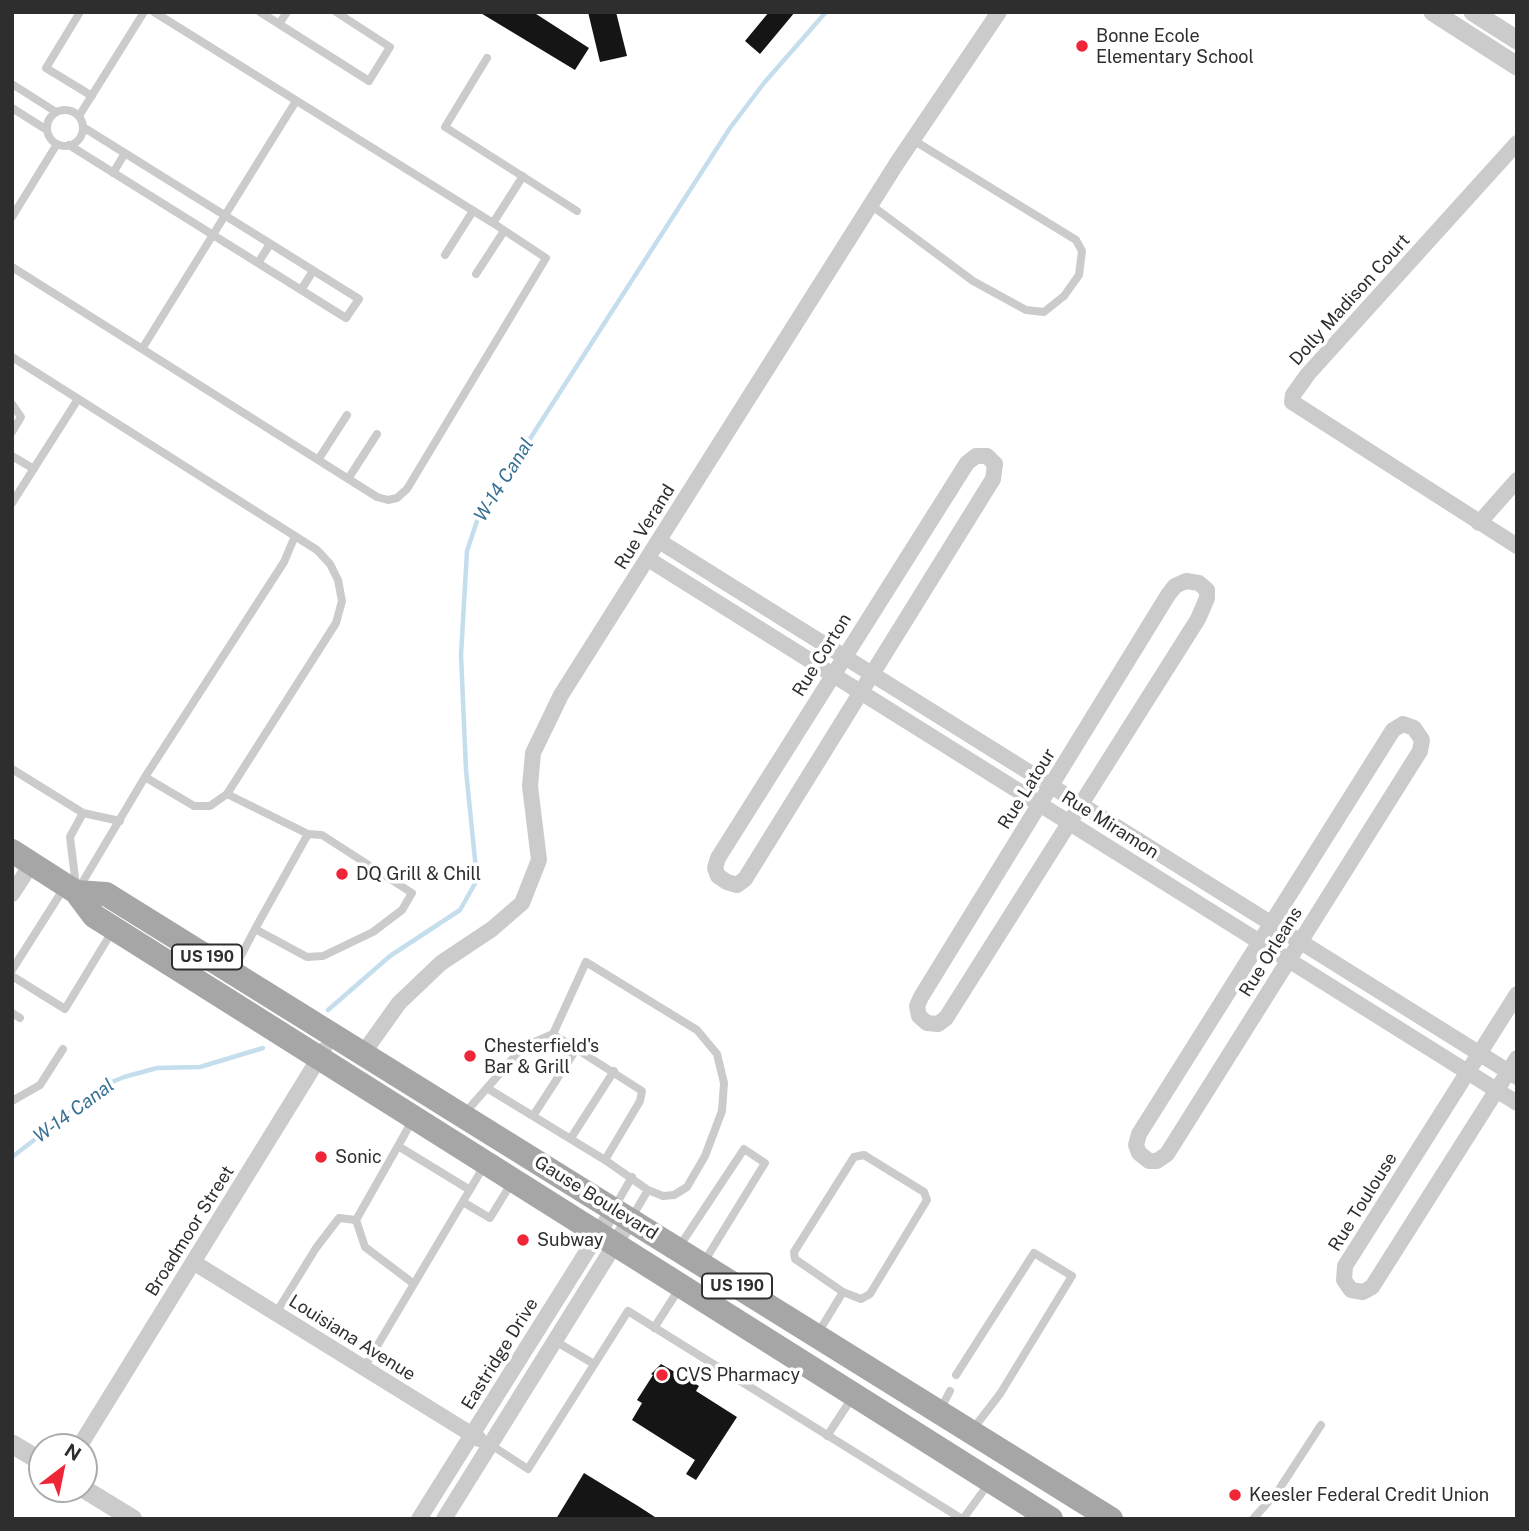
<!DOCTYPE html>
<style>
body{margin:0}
#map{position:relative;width:1529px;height:1531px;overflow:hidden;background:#fff;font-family:"Public Sans",sans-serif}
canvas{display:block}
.frame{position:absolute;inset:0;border:14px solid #2e2e2e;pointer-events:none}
.north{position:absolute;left:28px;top:1433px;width:70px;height:70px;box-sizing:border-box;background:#fff;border:2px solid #ababab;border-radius:50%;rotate:32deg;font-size:19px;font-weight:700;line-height:28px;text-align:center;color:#2e2e2e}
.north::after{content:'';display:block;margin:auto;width:24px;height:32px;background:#ee2637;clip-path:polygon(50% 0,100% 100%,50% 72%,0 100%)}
</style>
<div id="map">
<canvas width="1529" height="1531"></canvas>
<div class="frame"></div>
<div class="north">N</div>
</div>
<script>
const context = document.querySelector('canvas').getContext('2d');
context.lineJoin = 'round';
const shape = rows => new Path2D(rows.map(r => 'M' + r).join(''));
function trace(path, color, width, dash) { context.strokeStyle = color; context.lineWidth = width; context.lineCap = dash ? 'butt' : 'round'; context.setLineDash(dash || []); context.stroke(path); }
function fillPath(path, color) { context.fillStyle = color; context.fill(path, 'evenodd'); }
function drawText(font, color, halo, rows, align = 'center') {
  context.font = font + ' "Public Sans",sans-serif'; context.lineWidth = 7; context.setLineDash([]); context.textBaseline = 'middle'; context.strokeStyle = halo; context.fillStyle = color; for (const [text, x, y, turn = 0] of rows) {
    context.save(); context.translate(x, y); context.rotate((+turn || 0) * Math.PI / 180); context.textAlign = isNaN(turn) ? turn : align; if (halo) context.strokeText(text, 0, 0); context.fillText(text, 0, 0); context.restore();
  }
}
trace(shape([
 [328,1010,390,956,460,910,477,880,466,770,461,655,467,551,477,521,730,128,764,83,826,12],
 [12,1157,107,1084,124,1077,157,1068,200,1067,263,1048]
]), '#c5deed', 4.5);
fillPath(shape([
 [479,12,533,12,589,48,575,70],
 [588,12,616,12,627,56,600,62],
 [769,12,795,12,760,54,745,41],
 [661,1364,699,1386,696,1391,737,1417,696,1480,686,1474,695,1460,632,1420,642,1403,637,1400,653,1375,651,1374],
 [584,1473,638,1506,658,1519,556,1519]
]), '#151515');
trace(shape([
 [80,12,46,68,92,96],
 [154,12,493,223],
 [260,12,369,81,390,47,336,12],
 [279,24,287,12],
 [487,58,445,127,577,211],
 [12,84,56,112],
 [12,108,47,130],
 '47 128a18 18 0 1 1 36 0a18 18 0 1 1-36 0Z',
 [79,116,144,12],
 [69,145,346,318,359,299,83,127],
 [113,173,125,153],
 [871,205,973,281,1026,310,1044,312,1064,296,1079,275,1082,251,1076,240,913,140],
 [12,217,57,144],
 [445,255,473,211],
 [258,263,270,244],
 [12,267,377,497,388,500,397,498,407,489,546,258,493,223,523,176],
 [476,274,504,231],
 [301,290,313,271],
 [142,349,296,101],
 [12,357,317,550,330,564,338,580,342,601,336,623,227,794,210,806,194,806,145,777],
 [12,404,21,417,12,432],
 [12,456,34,469],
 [318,460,347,415],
 [348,479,377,434],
 [12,503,78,399],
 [12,769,83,813,120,821],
 [227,794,308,834],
 [76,886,70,837,83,813],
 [79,888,145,777,284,562,295,536],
 [234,969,255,929,308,834,322,835,412,893,402,910,373,932,323,956,307,957,255,929],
 [12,970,64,888],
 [12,976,65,1009,113,930],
 [12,1013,20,1018],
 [553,1034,586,962,697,1030,717,1054,724,1083,722,1111,705,1156,687,1187,674,1195,663,1196,648,1190,632,1217],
 [487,1088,605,1160,648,1190],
 [12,1101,40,1085,63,1049],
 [465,1113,523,1047,553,1034,642,1091,640,1101,605,1160],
 [533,1116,577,1048],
 [412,1121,398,1146,470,1190],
 [571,1138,614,1071],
 [463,1202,490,1218,512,1182],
 [614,1208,632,1177],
 [356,1220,365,1247,414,1284],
 [679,1247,744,1149,765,1163,704,1262],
 [276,1313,316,1248,339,1218,356,1220,398,1146],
 [654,1328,679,1289],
 [818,1333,843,1292,861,1299,870,1294,927,1200,924,1192,864,1155,854,1157,794,1252,795,1259,843,1292],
 [555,1341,594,1364],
 [364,1368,484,1166],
 [956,1375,1034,1253,1072,1276,1000,1394,973,1429],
 [940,1410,950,1391],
 [827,1436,852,1398],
 [491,1445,528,1469,628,1311,962,1519],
 [963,1519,989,1483],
 [1253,1519,1278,1491,1321,1425]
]), '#cbcbcb', 8);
trace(shape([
 [1517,143,1308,374,1293,395,1292,402,1517,546],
 [976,456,987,456,995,464,993,479,745,879,737,885,727,882,718,876,715,868,718,858,967,463,976,456],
 [1479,523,1517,480],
 [659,541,1517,1077],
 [648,559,1517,1103],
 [1186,581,1199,583,1207,590,1207,598,1198,619,946,1018,938,1024,927,1023,919,1016,917,1006,921,997,1168,595,1175,586,1186,581],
 [1403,724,1414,728,1422,740,1420,751,1167,1154,1157,1161,1149,1161,1139,1153,1136,1145,1139,1134,1393,730,1403,724],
 [12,894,32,863],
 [1517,994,1345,1266,1344,1280,1351,1290,1363,1292,1372,1287,1517,1058],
 [364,1052,399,1003,441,963,492,929,522,903,539,860,530,786,533,753,561,695,897,163,999,12],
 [193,1262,479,1439],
 [79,1447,324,1050],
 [419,1519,613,1210],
 [444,1519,630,1220]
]), '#cbcbcb', 16);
trace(shape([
 [1433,12,1517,66],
 [1473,12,1517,40],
 [12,1444,42,1462],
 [84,1489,133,1519]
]), '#cbcbcb', 19);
trace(shape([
 [12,851,76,892,94,916,1051,1519],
 [76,892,106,894,1111,1519]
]), '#a6a6a6', 24);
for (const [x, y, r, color] of [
 [1082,46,7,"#ee2637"],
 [342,874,7,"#ee2637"],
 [470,1056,7,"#ee2637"],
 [321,1157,7,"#ee2637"],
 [523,1240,7,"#ee2637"],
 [662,1375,7,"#ee2637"],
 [1235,1495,7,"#ee2637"]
]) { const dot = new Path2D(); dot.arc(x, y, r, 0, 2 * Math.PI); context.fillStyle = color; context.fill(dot); trace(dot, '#fff', 2.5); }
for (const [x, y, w] of [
 [207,957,70],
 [737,1286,70]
]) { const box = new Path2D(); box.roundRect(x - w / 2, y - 12.5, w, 25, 5); context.fillStyle = '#fff'; context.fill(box); trace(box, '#2e2e2e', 2); }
drawText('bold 16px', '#2e2e2e', null, [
 ["US 190",207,957],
 ["US 190",737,1286]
]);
drawText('18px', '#2e2e2e', '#fff', [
 ["Bonne Ecole",1096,36],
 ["Elementary School",1096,57],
 ["DQ Grill & Chill",356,874],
 ["Chesterfield's",484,1046],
 ["Bar & Grill",484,1067],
 ["Sonic",335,1157],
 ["Subway",537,1240],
 ["CVS Pharmacy",676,1375],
 ["Keesler Federal Credit Union",1249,1495]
], 'left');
drawText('18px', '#2e2e2e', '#fff', [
 ["Dolly Madison Court",1350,300,-48],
 ["Rue Verand",645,527,-58],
 ["Rue Corton",822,655,-58],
 ["Rue Latour",1027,789,-58],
 ["Rue Miramon",1110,825,32],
 ["Rue Orleans",1271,952,-58],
 ["Gause Boulevard",596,1198,32],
 ["Rue Toulouse",1363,1202,-58],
 ["Broadmoor Street",190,1231,-58],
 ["Louisiana Avenue",352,1338,32],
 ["Eastridge Drive",500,1354,-58]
]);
drawText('italic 19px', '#387194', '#fff', [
 ["W-14 Canal",504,480,-58],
 ["W-14 Canal",74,1111,-36]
]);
</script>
